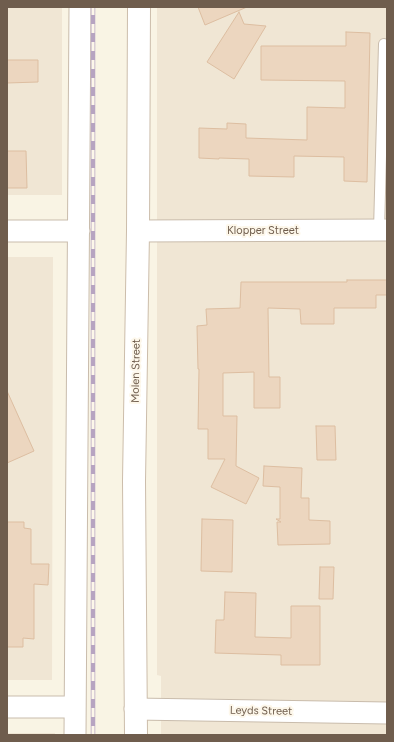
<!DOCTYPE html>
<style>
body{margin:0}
#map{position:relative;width:394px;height:742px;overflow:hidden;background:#f9f4e4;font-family:Figtree,sans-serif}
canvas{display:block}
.frame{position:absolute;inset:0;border:8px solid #6f5d4d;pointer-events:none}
</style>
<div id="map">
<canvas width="394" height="742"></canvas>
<div class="frame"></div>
</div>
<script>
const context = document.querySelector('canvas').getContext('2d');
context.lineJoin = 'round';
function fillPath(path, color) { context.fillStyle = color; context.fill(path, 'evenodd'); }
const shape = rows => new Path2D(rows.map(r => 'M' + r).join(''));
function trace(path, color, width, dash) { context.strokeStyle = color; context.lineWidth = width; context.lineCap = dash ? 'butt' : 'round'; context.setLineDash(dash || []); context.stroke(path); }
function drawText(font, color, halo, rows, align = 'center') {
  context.font = font + ' Figtree,sans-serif'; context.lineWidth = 4; context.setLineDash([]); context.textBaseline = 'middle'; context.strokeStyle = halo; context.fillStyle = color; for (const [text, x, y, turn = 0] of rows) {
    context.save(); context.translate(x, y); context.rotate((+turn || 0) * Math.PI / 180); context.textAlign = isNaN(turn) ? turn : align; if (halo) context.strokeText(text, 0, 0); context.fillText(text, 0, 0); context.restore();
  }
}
fillPath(shape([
 [7,7,62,7,62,195,7,195],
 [157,7,387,7,387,735,161,735,161,676,157,675],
 [7,257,53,257,52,680,7,680],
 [7,733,55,733,55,735,7,735]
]), '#f0e6d4');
const building = shape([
 [198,7,247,7,205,25,198,7],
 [239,12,244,24,266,26,234,79,207,62,239,12],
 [346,32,370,33,367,182,344,181,344,157,294,156,294,177,249,176,249,159,219,158,219,159,199,158,199,128,227,129,227,123,246,124,246,138,307,140,307,107,345,108,345,81,261,80,261,46,346,46,346,32],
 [7,60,38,60,38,82,7,83,7,60],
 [7,151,26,151,27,188,7,188,7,151],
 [347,280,387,280,387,295,376,295,376,308,334,308,334,324,301,324,300,309,268,308,269,377,280,377,280,408,254,408,254,372,223,373,223,416,237,416,236,466,259,478,246,504,211,487,225,459,208,459,208,429,198,429,199,369,198,369,197,326,207,325,206,309,240,308,241,282,347,282,347,280],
 [7,391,34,451,7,463,7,391],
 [316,426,335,426,336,460,317,460,316,426],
 [264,466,302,468,301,498,309,498,309,520,330,521,330,544,278,545,277,522,281,522,276,519,280,519,280,487,263,486,264,466],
 [202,519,233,520,232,572,201,571,202,519],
 [7,522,24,522,24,528,31,529,31,564,49,564,48,585,34,584,34,639,23,638,23,647,7,647,7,522],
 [320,567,334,567,333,599,319,599,320,567],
 [225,592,256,593,255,637,291,638,291,606,320,606,320,665,281,665,281,655,215,653,216,620,224,620,225,592]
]);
fillPath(building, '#ecd6bf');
trace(building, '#ddbea1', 1);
const lane = shape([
 [379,230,384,44]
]);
const street = shape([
 [7,231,79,231],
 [138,231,387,230],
 [7,707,75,707],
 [135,709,387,713],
 [75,735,80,7]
]);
const secondary = shape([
 [136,735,134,481,138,231,139,7]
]);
trace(lane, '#c9bcac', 12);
trace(street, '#c9bcac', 23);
trace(secondary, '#ccbdab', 24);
trace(lane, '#fff', 10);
trace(street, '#fff', 21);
trace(secondary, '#fff', 22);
const rail = shape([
 [93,735,93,7]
]);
trace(rail, '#b7a4c1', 4.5);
trace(rail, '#fdf7ea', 3, [9]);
drawText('11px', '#6f5d4d', '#fdf7ea', [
 ["Klopper Street",263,231],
 ["Molen Street",136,371,-89],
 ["Leyds Street",261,711,1]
]);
</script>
